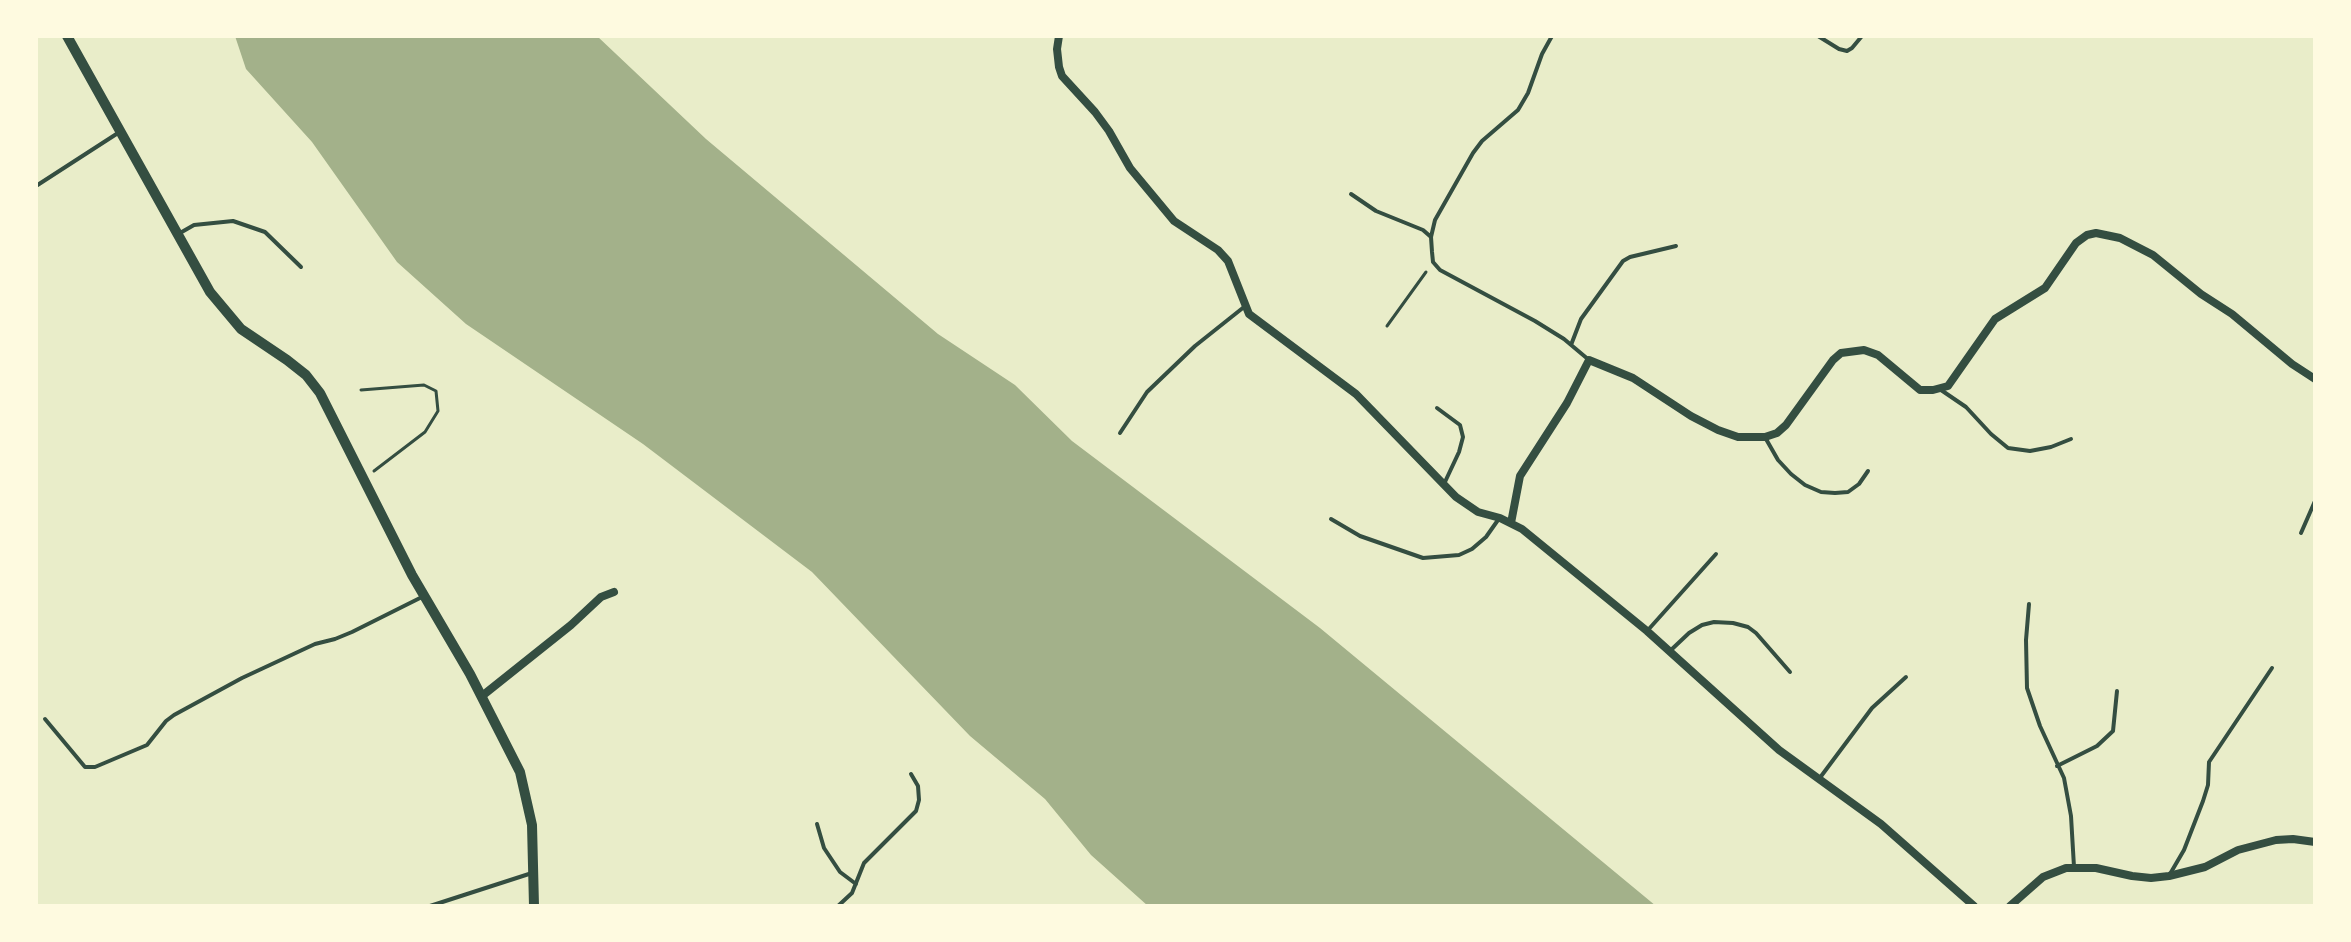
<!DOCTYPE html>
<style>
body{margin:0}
#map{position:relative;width:2351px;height:942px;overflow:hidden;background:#e9edc9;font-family:Arial,sans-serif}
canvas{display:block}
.frame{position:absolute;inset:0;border:38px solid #fefae0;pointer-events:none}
</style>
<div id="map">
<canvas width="2351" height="942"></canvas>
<div class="frame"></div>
</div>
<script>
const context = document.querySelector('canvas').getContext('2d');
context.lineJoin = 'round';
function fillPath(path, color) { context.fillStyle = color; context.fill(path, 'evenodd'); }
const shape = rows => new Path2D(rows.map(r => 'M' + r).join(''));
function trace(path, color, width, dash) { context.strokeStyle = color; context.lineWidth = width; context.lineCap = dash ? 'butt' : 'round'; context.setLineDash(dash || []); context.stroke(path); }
fillPath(shape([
 [235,36,597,36,706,139,938,334,1015,385,1072,441,1320,628,1656,906,1148,906,1091,855,1045,799,970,736,812,572,643,444,466,324,397,262,312,142,246,69]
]), '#a3b18a');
trace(shape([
 [1387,326,1426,272],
 [361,390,424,385,436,391,438,411,425,432,374,471]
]), '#344e41', 3);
trace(shape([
 [1552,36,1542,54,1528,93,1518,110,1482,141,1473,153,1435,220,1431,237,1432,252,1433,262,1440,270,1535,321,1564,339,1589,360],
 [1818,36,1839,49,1847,51,1852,48,1862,36],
 [36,186,118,133],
 [1351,194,1376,211,1423,230,1431,237],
 [180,233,194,225,233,221,265,232,301,267],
 [1571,345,1581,319,1623,261,1630,257,1676,246],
 [1941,390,1966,407,1991,434,2008,448,2030,451,2051,447,2071,439],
 [1437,408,1460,425,1463,437,1459,452,1444,484],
 [1120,433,1147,392,1195,346,1244,307],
 [1766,439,1778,460,1791,474,1805,485,1821,492,1835,493,1848,492,1859,484,1868,471],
 [1331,519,1360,536,1423,558,1459,555,1472,549,1486,537,1498,520],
 [2301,533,2315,501],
 [2029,604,2026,640,2027,688,2040,726,2064,778,2071,816,2074,867],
 [1648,630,1716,554],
 [1671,650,1689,633,1702,625,1714,622,1733,623,1748,627,1756,633,1790,672],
 [45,719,85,767,95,767,147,745,166,721,174,715,242,678,315,644,335,639,352,632,422,597],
 [2057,766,2097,746,2113,731,2117,691],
 [1819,779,1872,708,1906,677],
 [817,824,824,848,840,872,856,884],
 [2170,874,2184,850,2203,801,2208,785,2209,762,2272,668],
 [430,906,532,873],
 [838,906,852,893,864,863,916,811,919,800,918,786,911,774]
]), '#344e41', 4);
trace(shape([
 [1059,36,1057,49,1059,67,1062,76,1095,112,1109,131,1130,168,1174,221,1218,250,1228,261,1249,314,1356,394,1456,497,1478,512,1500,518,1522,529,1647,631,1779,750,1881,824,1974,906],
 [1511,523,1520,476,1567,403,1589,360,1633,378,1691,416,1718,430,1738,437,1765,437,1777,433,1786,425,1833,360,1841,353,1864,350,1878,355,1920,390,1933,390,1948,386,1995,319,2045,288,2076,243,2087,235,2096,233,2120,238,2153,255,2201,294,2232,314,2292,364,2315,379],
 [482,696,571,625,601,597,614,592],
 [2010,906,2043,877,2066,868,2096,868,2132,876,2151,878,2169,876,2205,867,2238,850,2276,840,2293,839,2315,842]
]), '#344e41', 8);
trace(shape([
 [67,36,210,292,241,329,287,360,306,375,320,393,412,575,470,674,520,772,532,825,534,906]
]), '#344e41', 10);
</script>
